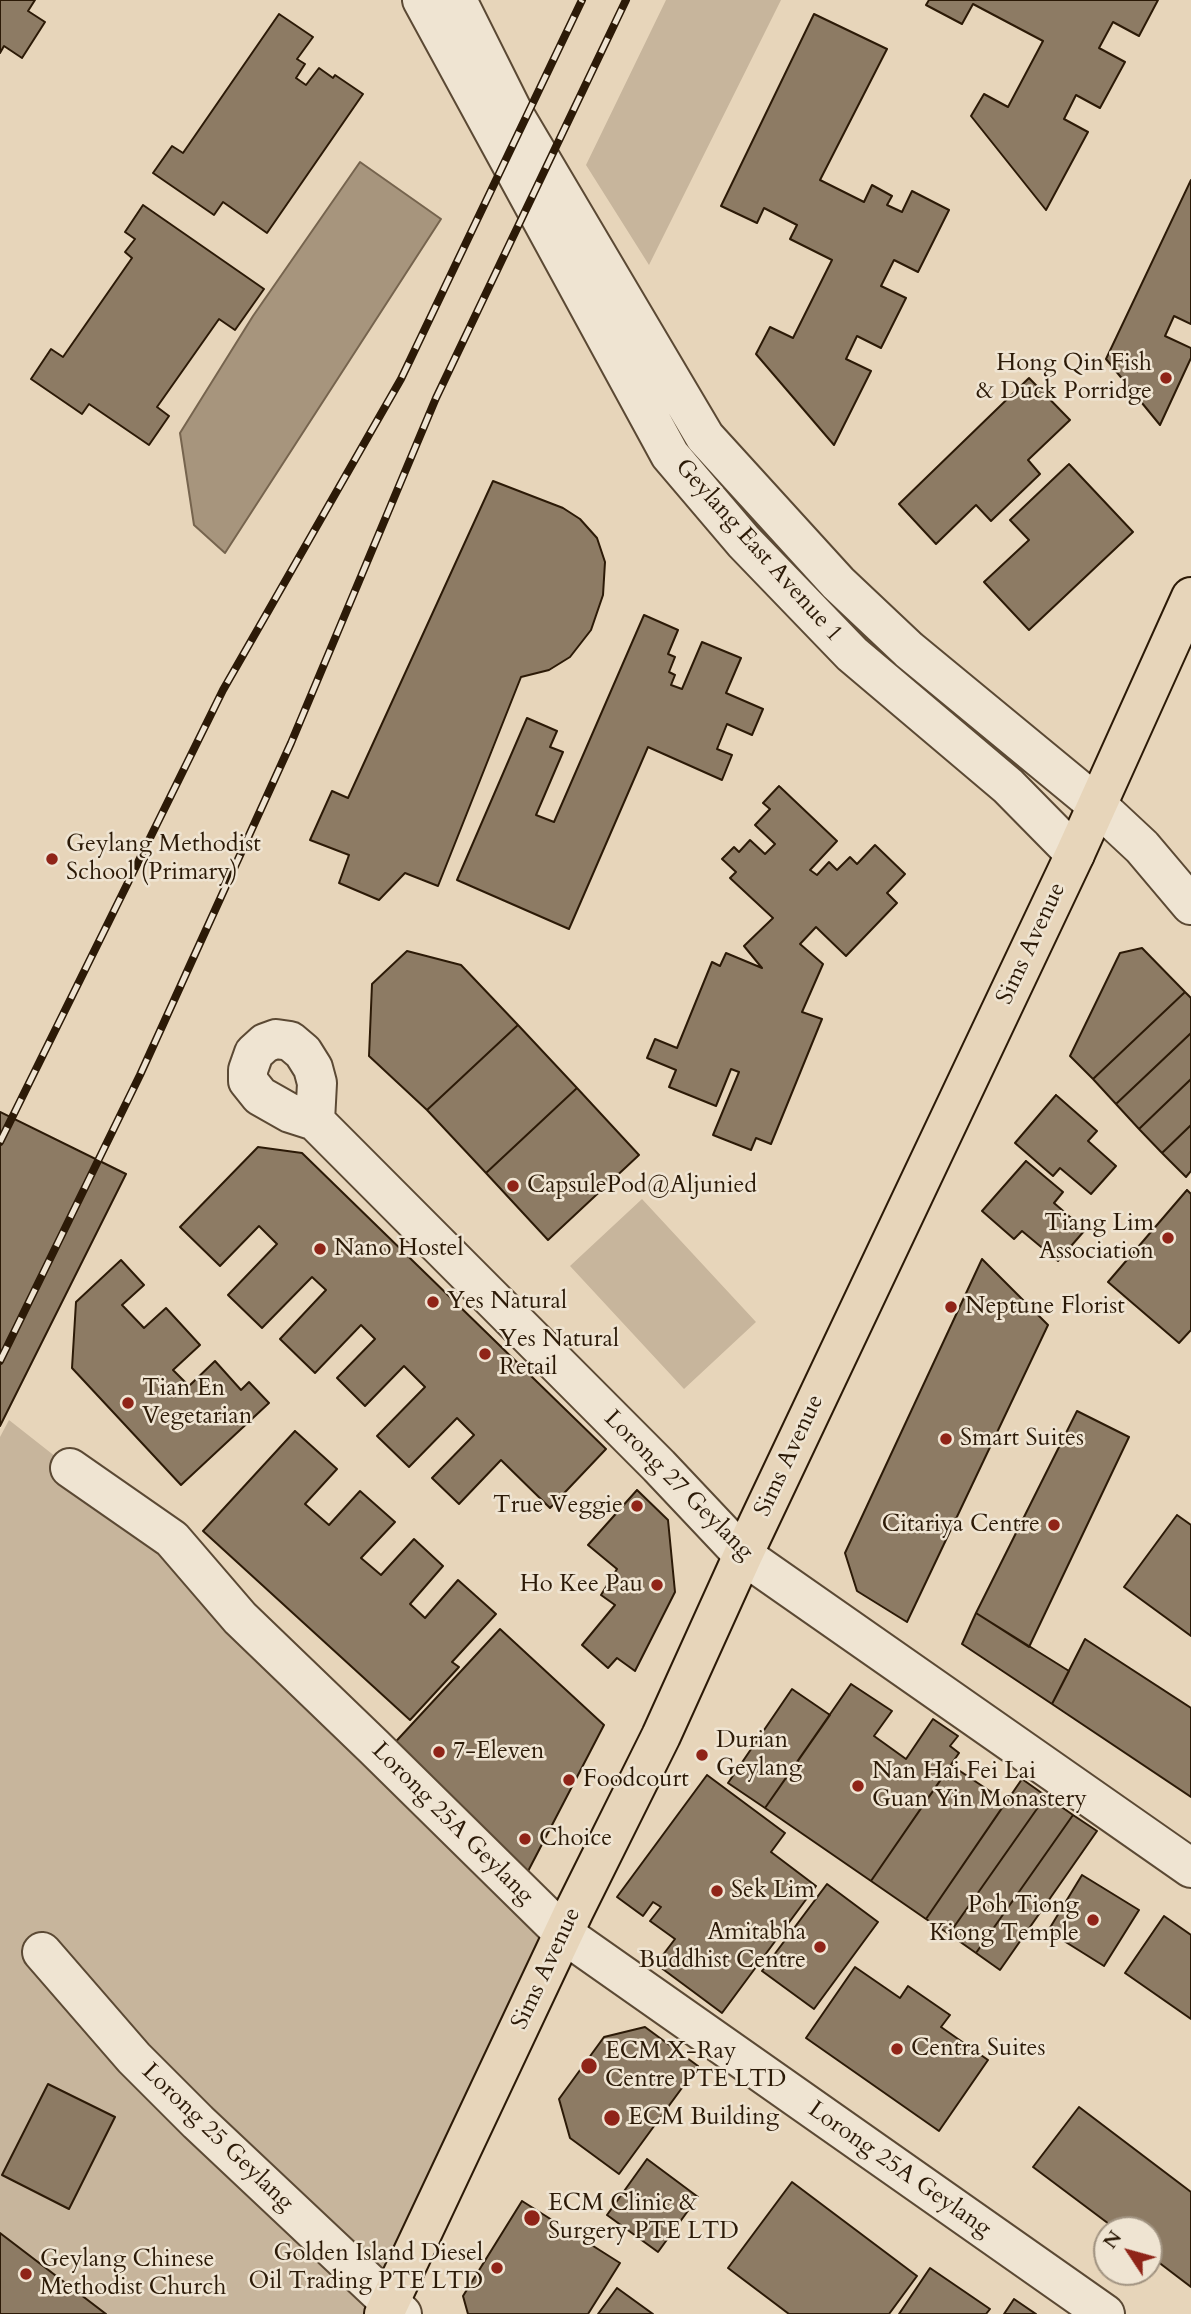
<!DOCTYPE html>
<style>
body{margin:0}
#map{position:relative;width:1191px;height:2314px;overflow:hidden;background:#e7d5ba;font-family:Cardo,serif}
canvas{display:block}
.north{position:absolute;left:1093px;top:2216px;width:70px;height:70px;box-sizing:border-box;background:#efe4d2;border:2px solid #a19381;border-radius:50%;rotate:306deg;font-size:19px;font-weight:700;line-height:28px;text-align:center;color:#2c1a07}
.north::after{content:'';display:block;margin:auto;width:24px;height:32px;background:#8f2418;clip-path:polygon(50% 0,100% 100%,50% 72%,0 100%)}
</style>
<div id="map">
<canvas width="1191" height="2314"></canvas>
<div class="north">N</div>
</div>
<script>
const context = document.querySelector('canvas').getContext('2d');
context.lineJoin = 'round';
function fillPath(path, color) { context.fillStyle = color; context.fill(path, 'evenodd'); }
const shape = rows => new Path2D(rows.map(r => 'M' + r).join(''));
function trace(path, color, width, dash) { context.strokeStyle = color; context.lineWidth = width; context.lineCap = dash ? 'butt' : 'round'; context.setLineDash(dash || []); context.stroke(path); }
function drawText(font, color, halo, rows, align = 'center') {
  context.font = font + ' Cardo,serif'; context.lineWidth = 5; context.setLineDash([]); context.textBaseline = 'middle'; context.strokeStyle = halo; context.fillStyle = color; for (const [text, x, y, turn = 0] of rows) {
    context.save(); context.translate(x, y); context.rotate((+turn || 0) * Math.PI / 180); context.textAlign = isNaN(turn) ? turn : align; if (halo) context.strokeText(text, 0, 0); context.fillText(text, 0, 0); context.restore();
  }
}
fillPath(shape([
 [666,0,781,0,649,265,586,165],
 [642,1199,756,1322,684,1389,570,1266],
 [9,1420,70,1468,564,1934,384,2314,0,2314,0,1437]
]), '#c7b59c');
const water = shape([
 [360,162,441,219,225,553,194,525,180,433,253,316,360,162]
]);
fillPath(water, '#a7957d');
trace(water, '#76644e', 2);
const building = shape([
 [0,0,35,0,28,11,45,22,22,58,4,46,0,53,0,0],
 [929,0,1158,0,1139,36,1113,22,1099,48,1125,62,1100,108,1076,95,1064,119,1088,132,1046,210,971,116,984,94,1008,107,1043,41,973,4,962,24,926,5,929,0],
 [279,14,313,37,297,59,305,64,296,78,306,85,319,68,333,78,335,75,363,94,267,233,223,202,214,215,153,173,172,146,183,153,279,14],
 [814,14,887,49,820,180,864,202,872,185,892,196,887,205,902,212,912,191,949,210,918,272,894,260,881,286,906,298,881,348,857,336,846,359,871,371,834,445,756,354,770,327,793,338,832,260,790,239,797,225,764,208,757,223,721,206,814,14],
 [1191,180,1191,324,1174,316,1165,336,1191,348,1191,358,1160,425,1106,359,1191,180],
 [143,205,264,289,235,330,219,319,157,407,169,416,149,445,89,404,82,414,31,379,51,349,63,357,132,258,125,252,135,239,125,232,143,205],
 [1029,378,1070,420,1028,460,1040,474,991,521,976,505,936,544,899,504,1029,378],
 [1069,464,1133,532,1029,630,984,582,1029,540,1010,520,1069,464],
 [493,481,563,508,580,519,597,538,605,562,603,595,591,630,570,657,549,670,521,677,438,886,405,873,379,900,339,883,349,855,310,840,332,791,348,798,493,481],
 [644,615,678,630,668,654,675,657,669,672,675,675,671,685,682,689,702,642,741,658,726,693,763,709,752,735,727,724,717,749,732,755,722,780,648,747,569,929,457,880,527,718,557,731,550,747,563,752,536,815,554,822,644,615],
 [779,786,837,841,810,870,817,875,829,862,837,870,850,857,857,864,875,845,905,874,887,893,897,903,846,956,816,927,800,944,823,964,802,1012,822,1019,771,1144,756,1138,751,1150,713,1135,739,1072,731,1069,716,1106,669,1087,676,1070,647,1058,655,1039,677,1048,712,962,720,966,726,953,762,968,744,946,773,918,730,878,736,872,722,859,734,847,739,852,750,840,765,854,775,844,755,825,770,809,763,803,779,786],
 [1142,948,1185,992,1093,1079,1070,1056,1120,953,1142,948],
 [407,951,461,965,518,1025,427,1110,369,1056,372,984,407,951],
 [1185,992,1191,998,1191,1033,1116,1104,1093,1079,1185,992],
 [518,1025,577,1088,486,1173,427,1110,518,1025],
 [1191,1033,1191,1079,1139,1129,1116,1104,1191,1033],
 [1191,1079,1191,1125,1162,1153,1139,1129,1191,1079],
 [577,1088,639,1155,548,1240,486,1173,577,1088],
 [1056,1095,1097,1131,1088,1141,1116,1166,1091,1194,1060,1168,1053,1176,1015,1143,1056,1095],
 [0,1112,126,1174,0,1426,0,1112],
 [1191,1125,1191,1171,1186,1177,1162,1153,1191,1125],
 [258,1147,302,1153,606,1449,550,1508,501,1460,459,1504,432,1478,474,1435,457,1418,409,1467,377,1436,425,1387,404,1366,365,1406,337,1378,375,1339,361,1325,315,1373,280,1339,326,1290,312,1277,262,1328,228,1295,277,1244,259,1226,220,1266,180,1227,258,1147],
 [1026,1161,1063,1192,1054,1203,1085,1230,1058,1261,1022,1231,1014,1239,982,1211,1026,1161],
 [1187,1190,1191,1194,1191,1330,1179,1343,1108,1282,1187,1190],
 [982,1259,1048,1325,907,1622,857,1591,845,1553,982,1259],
 [121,1260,144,1285,122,1305,144,1328,166,1308,200,1345,173,1370,189,1386,215,1361,241,1390,249,1382,269,1403,181,1485,72,1368,76,1302,121,1260],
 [1077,1411,1129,1437,1029,1647,976,1613,1077,1411],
 [295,1431,337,1469,305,1504,329,1525,360,1491,395,1522,361,1558,381,1575,414,1539,443,1566,410,1604,425,1618,458,1580,496,1614,452,1662,459,1667,410,1720,203,1531,295,1431],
 [637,1490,668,1520,675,1592,635,1671,617,1658,608,1668,582,1645,615,1605,601,1595,617,1569,588,1545,637,1490],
 [1177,1515,1191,1525,1191,1636,1124,1587,1177,1515],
 [976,1613,1069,1671,1052,1704,962,1644,976,1613],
 [500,1629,604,1725,525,1877,388,1750,500,1629],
 [1085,1639,1191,1708,1191,1797,1052,1704,1085,1639],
 [851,1684,892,1711,874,1736,906,1759,933,1719,958,1736,950,1746,959,1753,871,1881,765,1808,851,1684],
 [792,1689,830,1715,765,1808,728,1783,792,1689],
 [951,1765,1006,1802,926,1919,871,1881,951,1765],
 [707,1775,785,1833,771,1852,816,1886,722,2013,656,1964,675,1939,650,1921,661,1907,653,1902,643,1916,617,1897,707,1775],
 [1022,1779,1046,1796,949,1934,926,1919,1022,1779],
 [1046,1796,1073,1815,976,1953,949,1934,1046,1796],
 [1073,1815,1097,1831,1000,1970,976,1953,1073,1815],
 [1082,1875,1139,1910,1104,1966,1048,1931,1082,1875],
 [827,1884,878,1922,814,2009,762,1971,827,1884],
 [1164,1916,1191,1935,1191,2019,1125,1973,1164,1916],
 [855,1967,900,1998,908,1986,950,2015,941,2027,988,2060,939,2131,806,2038,855,1967],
 [645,2027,698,2066,619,2174,570,2138,559,2099,604,2037,645,2027],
 [48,2084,115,2117,69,2209,2,2175,48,2084],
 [1079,2107,1191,2192,1191,2287,1149,2255,1149,2230,1117,2230,1033,2167,1079,2107],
 [647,2159,698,2197,658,2252,607,2215,647,2159],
 [792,2182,917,2276,889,2314,789,2314,728,2268,792,2182],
 [522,2201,620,2263,588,2314,468,2314,463,2296,522,2201],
 [0,2233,106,2314,0,2314,0,2233],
 [930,2268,990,2309,986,2314,899,2314,930,2268],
 [617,2288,653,2314,598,2314,617,2288],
 [1014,2299,1036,2314,1004,2314,1014,2299]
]);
fillPath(building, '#8d7b64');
trace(building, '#2c1a07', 2);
const minor = shape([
 [422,0,670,455,744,542,852,654,1008,786,1075,854],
 [457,0,515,116,705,437,838,583,909,650,1097,805,1142,847,1191,905],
 [315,1121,317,1083,313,1068,303,1052,290,1041,276,1039,265,1043,254,1053,248,1070,248,1081,260,1096,290,1113,315,1121,659,1466,743,1555,1191,1868],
 [70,1468,172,1539,240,1618,374,1747,564,1934,1105,2314],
 [42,1952,134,2058,198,2122,402,2314]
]);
const major = shape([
 [384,2314,574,1911,661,1736,743,1555,1075,854,1191,597]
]);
trace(minor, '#5b4934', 42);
trace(major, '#2c1a07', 42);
trace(minor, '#efe4d2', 38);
trace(major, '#e7d5ba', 38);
const rail = shape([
 [0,1142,223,690,401,379,582,0],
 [0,1361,140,1075,291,743,436,398,626,0]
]);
trace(rail, '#2c1a07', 8);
trace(rail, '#efe4d2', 5, [16]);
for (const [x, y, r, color] of [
 [1166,378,7,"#8f2418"],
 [52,859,7,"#8f2418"],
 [513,1186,7,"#8f2418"],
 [1168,1238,7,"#8f2418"],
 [320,1249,7,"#8f2418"],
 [433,1302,7,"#8f2418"],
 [951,1307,7,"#8f2418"],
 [485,1354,7,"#8f2418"],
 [128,1403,7,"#8f2418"],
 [946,1439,7,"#8f2418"],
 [637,1506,7,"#8f2418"],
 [1054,1525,7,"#8f2418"],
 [657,1585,7,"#8f2418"],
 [439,1752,7,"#8f2418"],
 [702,1755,7,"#8f2418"],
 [569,1780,7,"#8f2418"],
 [858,1786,7,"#8f2418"],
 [525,1839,7,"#8f2418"],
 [717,1891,7,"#8f2418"],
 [1093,1920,7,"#8f2418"],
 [820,1947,7,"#8f2418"],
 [897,2049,7,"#8f2418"],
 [589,2066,9,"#8f2418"],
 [612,2118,9,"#8f2418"],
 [532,2218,9,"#8f2418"],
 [497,2268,7,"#8f2418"],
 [26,2274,7,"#8f2418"]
]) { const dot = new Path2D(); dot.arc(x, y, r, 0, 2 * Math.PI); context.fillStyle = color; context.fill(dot); trace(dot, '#efe4d2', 2.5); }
drawText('24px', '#2c1a07', '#efe4d2', [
 ["Hong Qin Fish",1152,364,"right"],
 ["& Duck Porridge",1152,392,"right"],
 ["Geylang Methodist",66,845],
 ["School (Primary)",66,873],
 ["CapsulePod@Aljunied",527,1186],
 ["Tiang Lim",1154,1224,"right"],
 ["Association",1154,1252,"right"],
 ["Nano Hostel",334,1249],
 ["Yes Natural",447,1302],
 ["Neptune Florist",965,1307],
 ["Yes Natural",499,1340],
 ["Retail",499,1368],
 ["Tian En",142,1389],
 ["Vegetarian",142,1417],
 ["Smart Suites",960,1439],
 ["True Veggie",623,1506,"right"],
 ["Citariya Centre",1040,1525,"right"],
 ["Ho Kee Pau",643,1585,"right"],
 ["Durian",716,1741],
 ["Geylang",716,1769],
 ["7-Eleven",453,1752],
 ["Nan Hai Fei Lai",872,1772],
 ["Guan Yin Monastery",872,1800],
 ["Foodcourt",583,1780],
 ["Choice",539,1839],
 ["Sek Lim",731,1891],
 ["Poh Tiong",1079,1906,"right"],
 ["Kiong Temple",1079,1934,"right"],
 ["Amitabha",806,1933,"right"],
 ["Buddhist Centre",806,1961,"right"],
 ["Centra Suites",911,2049],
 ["ECM X-Ray",605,2052],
 ["Centre PTE LTD",605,2080],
 ["ECM Building",628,2118],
 ["ECM Clinic &",548,2204],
 ["Surgery PTE LTD",548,2232],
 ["Golden Island Diesel",483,2254,"right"],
 ["Oil Trading PTE LTD",483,2282,"right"],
 ["Geylang Chinese",40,2260],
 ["Methodist Church",40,2288]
], 'left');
drawText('24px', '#2c1a07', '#efe4d2', [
 ["Geylang East Avenue 1",758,551,48],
 ["Sims Avenue",1032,944,-65],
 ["Sims Avenue",790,1456,-65],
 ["Lorong 27 Geylang",678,1486,45],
 ["Lorong 25A Geylang",452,1824,45],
 ["Sims Avenue",547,1969,-65],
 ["Lorong 25 Geylang",217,2138,44],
 ["Lorong 25A Geylang",899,2170,35]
]);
</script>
